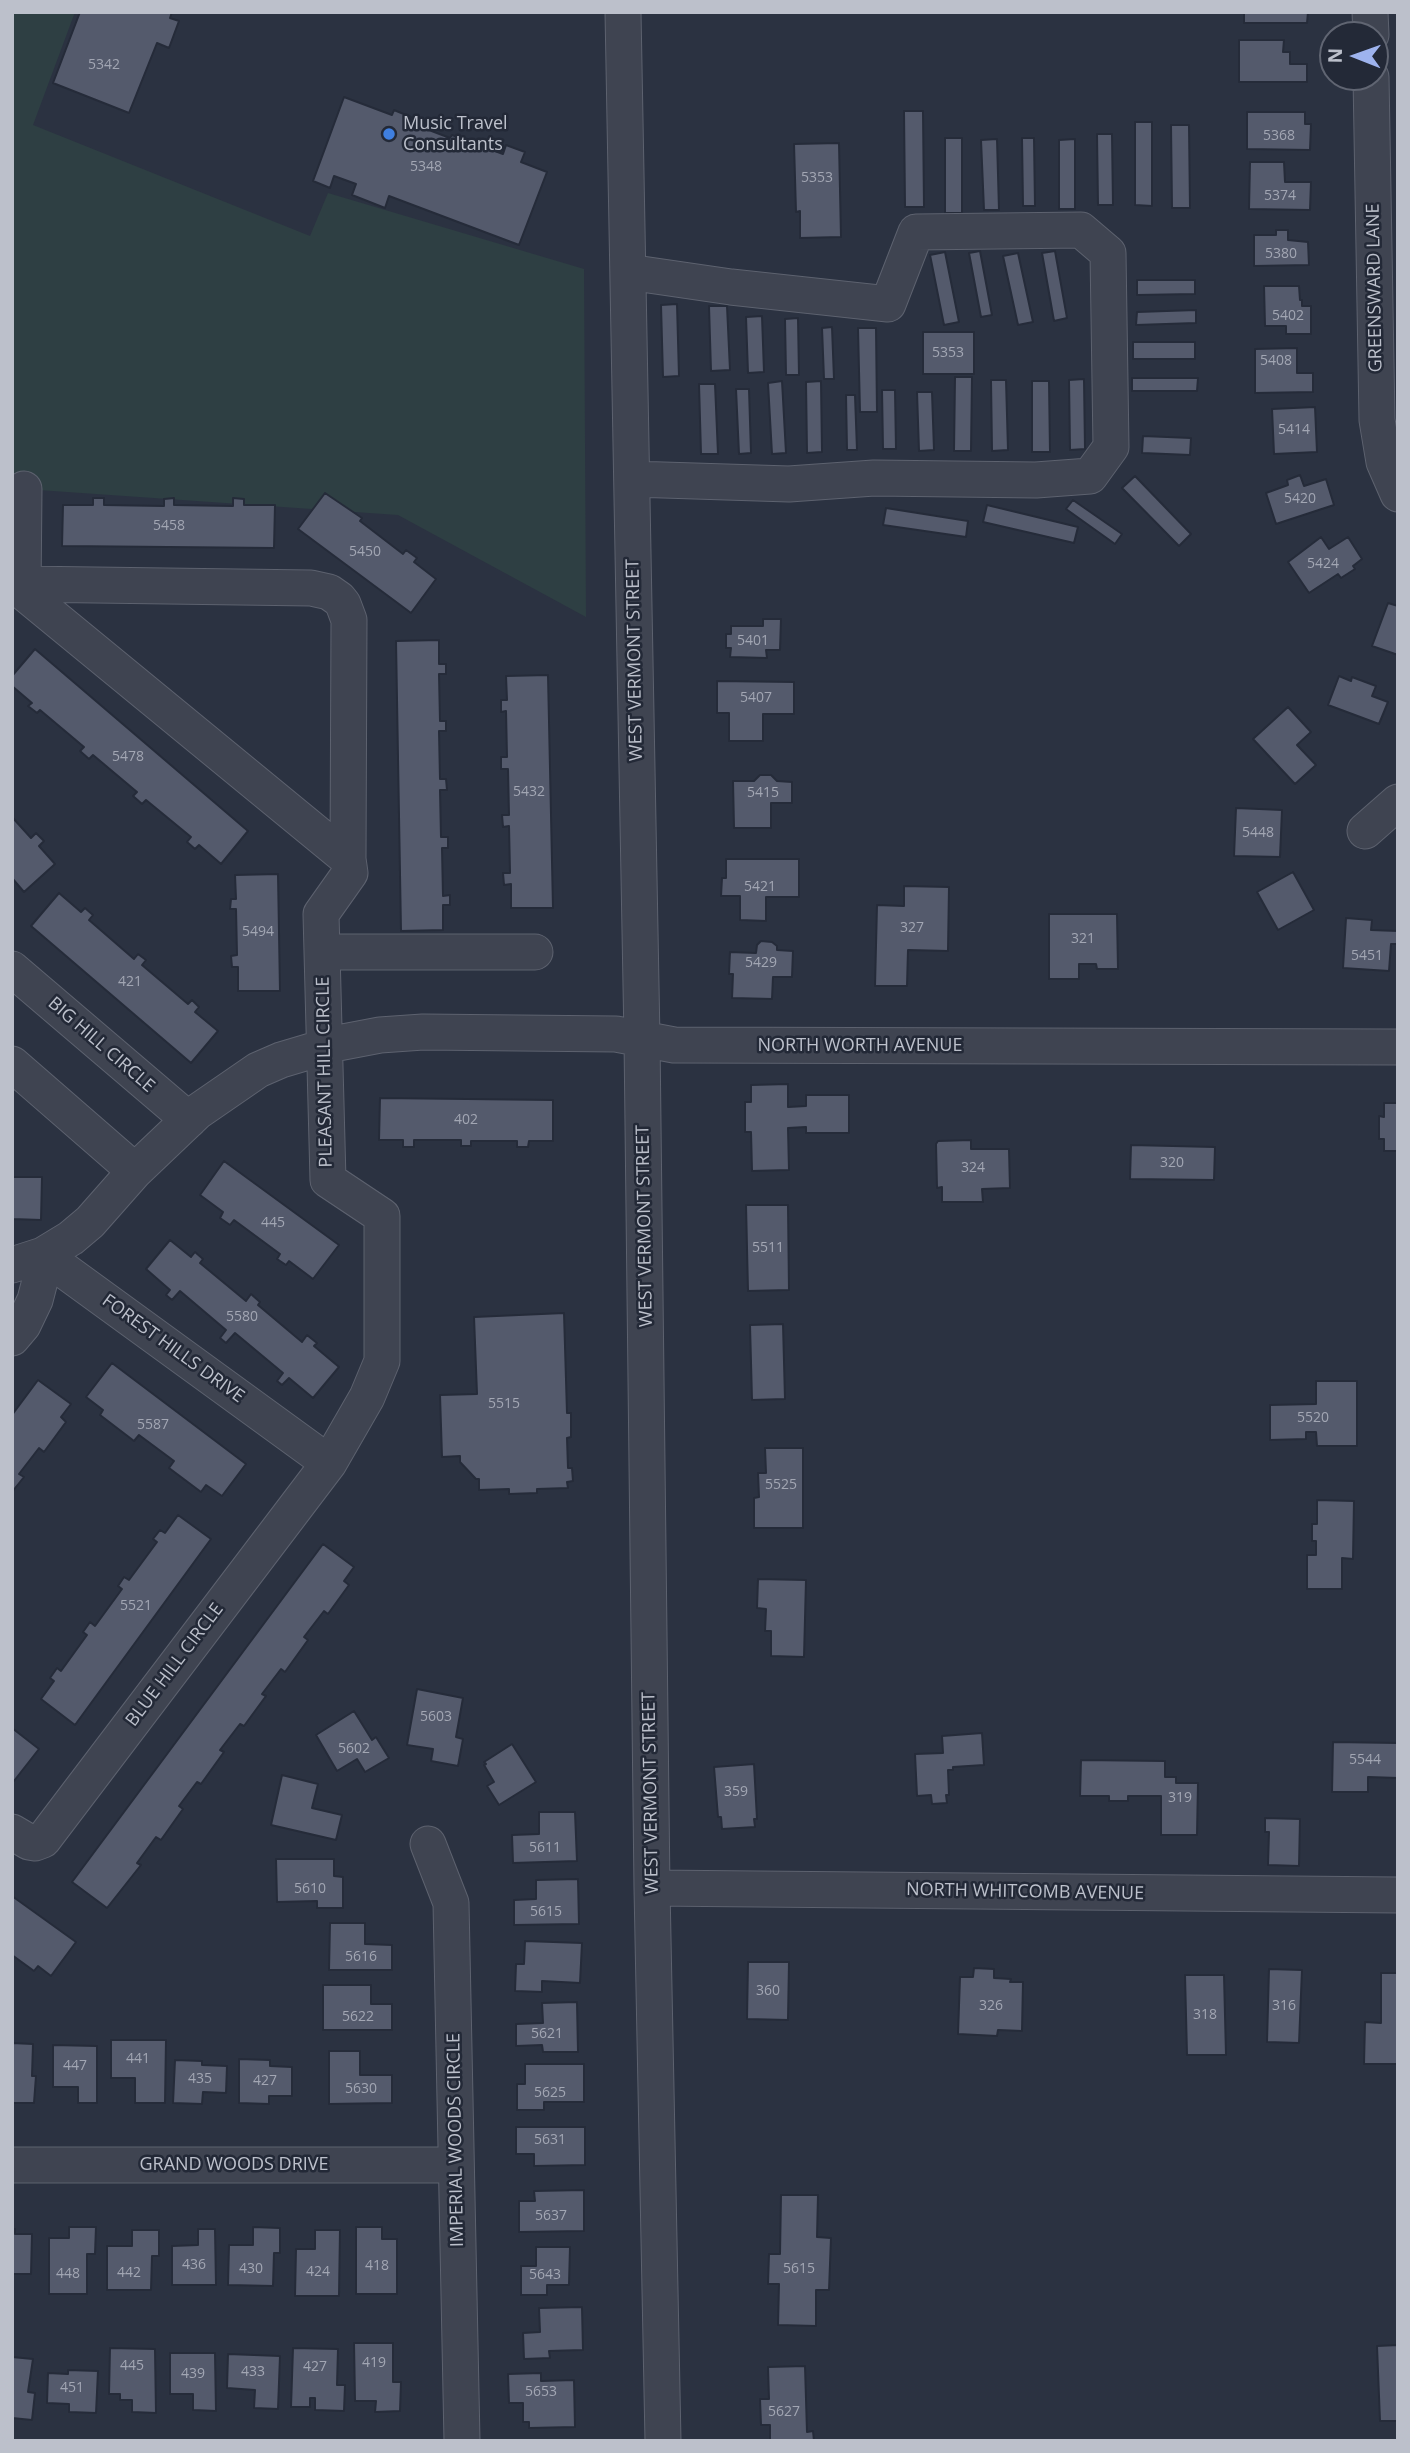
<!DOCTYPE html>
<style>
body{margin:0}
#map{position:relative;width:1410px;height:2453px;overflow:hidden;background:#2b3241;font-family:"Open Sans",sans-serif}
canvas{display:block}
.frame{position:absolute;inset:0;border:14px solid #bcc0cb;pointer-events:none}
.north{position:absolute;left:1319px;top:21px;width:70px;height:70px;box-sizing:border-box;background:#232937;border:2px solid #606572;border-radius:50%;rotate:271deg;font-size:19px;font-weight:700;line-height:28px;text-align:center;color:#bcc0cb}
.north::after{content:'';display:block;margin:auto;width:24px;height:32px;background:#9eb3ee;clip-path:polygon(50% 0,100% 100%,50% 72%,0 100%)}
</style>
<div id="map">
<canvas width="1410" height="2453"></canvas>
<div class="frame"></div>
<div class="north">N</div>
</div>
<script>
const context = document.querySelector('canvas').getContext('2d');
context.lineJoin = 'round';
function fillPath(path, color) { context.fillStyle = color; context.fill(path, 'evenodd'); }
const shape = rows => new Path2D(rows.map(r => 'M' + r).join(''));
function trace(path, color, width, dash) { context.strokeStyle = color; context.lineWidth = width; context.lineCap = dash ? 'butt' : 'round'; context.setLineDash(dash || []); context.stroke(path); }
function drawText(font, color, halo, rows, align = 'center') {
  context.font = font + ' "Open Sans",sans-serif'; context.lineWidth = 5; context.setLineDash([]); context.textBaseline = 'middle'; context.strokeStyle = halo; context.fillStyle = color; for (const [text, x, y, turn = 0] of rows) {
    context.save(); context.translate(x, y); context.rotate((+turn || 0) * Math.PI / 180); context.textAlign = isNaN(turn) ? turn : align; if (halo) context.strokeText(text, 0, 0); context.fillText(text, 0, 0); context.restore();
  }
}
fillPath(shape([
 [12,12,75,12,33,125,310,236,328,193,584,269,586,617,398,515,24,489,12,500]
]), '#2e3f43');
const building = shape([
 [80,12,172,12,170,18,179,21,169,48,157,43,129,113,53,83,80,12],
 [1244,12,1308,12,1307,23,1244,23,1244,12],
 [1239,40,1284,40,1283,52,1290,52,1290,64,1307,64,1307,82,1239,82,1239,40],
 [344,97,392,115,394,110,411,117,408,122,450,138,452,135,503,154,506,145,525,152,521,162,547,172,519,245,389,196,385,208,352,195,356,184,334,176,330,188,313,181,344,97],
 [904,111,923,111,924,207,905,207,904,111],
 [1247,112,1305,112,1305,124,1311,124,1310,150,1247,149,1247,112],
 [1135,122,1152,122,1152,206,1135,205,1135,122],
 [1171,125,1189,125,1190,208,1172,208,1171,125],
 [1097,134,1112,134,1113,205,1098,205,1097,134],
 [945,138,962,138,962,213,945,213,945,138],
 [1022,138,1034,138,1035,206,1023,206,1022,138],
 [997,139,999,210,984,210,981,140,997,139],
 [1075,139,1075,209,1059,209,1059,140,1075,139],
 [839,143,841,237,800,238,800,211,796,212,794,144,839,143],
 [1250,162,1284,162,1285,182,1311,182,1310,210,1249,209,1250,162],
 [1276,230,1288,230,1288,240,1308,242,1309,265,1254,266,1254,235,1276,235,1276,230],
 [980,251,992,315,981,317,969,253,980,251],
 [1055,251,1067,318,1054,321,1042,253,1055,251],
 [945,252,959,322,944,325,930,255,945,252],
 [1018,253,1033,322,1018,325,1003,256,1018,253],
 [1137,280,1195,280,1195,294,1137,295,1137,280],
 [1264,286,1299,286,1300,300,1302,300,1302,306,1311,306,1311,334,1286,334,1286,326,1265,326,1264,286],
 [677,304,679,376,663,377,661,305,677,304],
 [709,306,727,306,730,370,711,371,709,306],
 [1196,310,1196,323,1136,325,1137,312,1196,310],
 [762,316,764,372,748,373,746,317,762,316],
 [798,318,799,375,786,375,785,319,798,318],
 [832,327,834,379,824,379,822,328,832,327],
 [858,328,876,328,877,412,860,412,858,328],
 [923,332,974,332,974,374,923,374,923,332],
 [1133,342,1195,342,1195,359,1133,359,1133,342],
 [1297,348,1297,373,1313,373,1313,392,1255,393,1255,349,1297,348],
 [955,377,972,377,971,451,954,451,955,377],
 [1132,378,1198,378,1197,391,1132,391,1132,378],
 [1084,379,1085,449,1070,450,1069,380,1084,379],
 [991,380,1006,380,1008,450,992,451,991,380],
 [782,381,786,453,772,454,768,383,782,381],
 [821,381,822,452,807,453,806,382,821,381],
 [1032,381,1049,381,1050,452,1032,452,1032,381],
 [699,384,715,384,718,454,701,454,699,384],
 [736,389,749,389,751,453,739,454,736,389],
 [882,390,895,390,896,449,883,449,882,390],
 [917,392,932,392,934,450,919,451,917,392],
 [846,395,855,395,857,450,847,450,846,395],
 [1315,407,1317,452,1274,454,1272,409,1315,407],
 [1143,436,1191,438,1190,455,1142,453,1143,436],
 [1300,475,1304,486,1326,479,1334,505,1276,524,1266,493,1288,485,1287,480,1300,475],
 [1135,476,1191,534,1179,546,1122,488,1135,476],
 [325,493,362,518,360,521,403,554,406,550,417,558,414,562,436,579,411,613,298,529,325,493],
 [93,498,104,498,104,505,164,506,164,499,174,498,174,505,233,506,233,498,244,499,244,505,275,505,274,548,62,546,63,505,93,505,93,498],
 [1073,500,1122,534,1115,544,1066,509,1073,500],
 [987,505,1078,527,1074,543,983,522,987,505],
 [886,508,968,521,966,537,883,525,886,508],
 [1321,537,1329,549,1348,537,1362,559,1353,566,1355,569,1341,578,1338,574,1309,593,1288,562,1321,537],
 [1388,603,1398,606,1398,655,1372,646,1388,603],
 [763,619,781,619,780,650,766,650,767,658,730,657,731,648,726,648,726,634,731,634,731,626,763,626,763,619],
 [439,640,439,664,446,664,446,674,439,674,440,721,446,721,446,731,439,731,440,779,446,779,447,790,440,790,441,837,448,837,448,848,442,848,443,896,450,895,450,905,443,905,443,930,401,931,396,641,439,640],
 [35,649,248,831,221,864,199,845,195,849,187,842,191,837,146,800,142,804,133,796,137,792,93,755,89,759,80,751,84,747,40,710,37,713,28,706,32,703,12,686,12,676,35,649],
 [548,675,553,908,511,908,511,884,504,885,503,873,510,873,509,826,503,827,502,815,509,815,508,769,501,769,501,757,507,757,506,711,501,712,501,700,507,700,506,676,548,675],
 [1339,676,1351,681,1352,677,1376,686,1372,696,1388,702,1379,724,1328,705,1339,676],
 [717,681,794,682,794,714,763,714,763,741,729,741,729,713,717,713,717,681],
 [1288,707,1311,732,1297,745,1316,765,1295,784,1253,739,1288,707],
 [760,775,771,775,777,781,792,782,792,803,771,803,771,828,734,828,733,781,754,781,760,775],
 [1236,808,1282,810,1280,857,1234,856,1236,808],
 [12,817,31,838,36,833,44,841,39,846,55,864,24,892,12,878,12,817],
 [726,859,799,859,799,897,766,897,766,921,740,920,740,896,721,896,722,878,726,878,726,859],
 [1293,872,1314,910,1278,930,1257,892,1293,872],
 [278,874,280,991,238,991,238,967,232,967,231,956,237,955,236,909,230,909,231,899,236,899,235,875,278,874],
 [904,886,949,887,948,951,908,950,907,986,875,986,877,905,904,906,904,886],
 [59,893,81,912,85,908,93,915,89,920,134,959,138,954,146,960,142,965,188,1004,192,1000,199,1007,195,1012,218,1031,191,1063,31,926,59,893],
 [1049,914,1117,914,1118,969,1097,969,1096,964,1079,964,1079,979,1049,979,1049,914],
 [1346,918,1372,920,1371,930,1398,931,1398,944,1391,944,1389,971,1343,968,1346,918],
 [761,941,772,942,777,946,777,950,793,951,792,977,773,977,772,999,732,998,733,974,729,974,730,952,756,953,757,945,761,941],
 [788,1084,788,1107,806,1106,806,1095,849,1095,849,1133,806,1133,806,1127,788,1128,789,1170,752,1171,751,1132,745,1132,745,1102,751,1102,751,1085,788,1084],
 [380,1098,553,1100,553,1141,529,1141,528,1147,517,1147,517,1141,471,1141,471,1146,461,1146,461,1140,414,1140,414,1147,403,1147,403,1140,379,1140,380,1098],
 [1384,1103,1398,1103,1398,1151,1384,1151,1384,1139,1379,1139,1379,1116,1384,1117,1384,1103],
 [971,1140,971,1149,1009,1149,1010,1188,982,1189,983,1202,942,1202,942,1187,937,1188,936,1144,938,1141,971,1140],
 [1131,1145,1215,1147,1214,1180,1130,1179,1131,1145],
 [224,1161,339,1245,313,1279,289,1261,286,1265,277,1259,280,1254,234,1220,230,1225,220,1218,223,1212,200,1195,224,1161],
 [12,1177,42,1177,41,1220,12,1219,12,1177],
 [746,1205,788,1205,789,1290,748,1291,746,1205],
 [170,1240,191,1257,195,1252,203,1259,200,1263,246,1301,251,1294,260,1302,258,1305,302,1342,307,1335,317,1343,314,1346,339,1367,313,1398,289,1378,282,1385,277,1381,283,1373,235,1333,226,1343,220,1338,226,1330,180,1291,172,1300,166,1295,170,1290,146,1269,170,1240],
 [564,1313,567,1413,571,1413,571,1437,567,1438,568,1468,572,1468,573,1481,567,1482,568,1488,537,1489,537,1493,509,1494,509,1489,479,1490,479,1479,476,1479,460,1462,460,1456,442,1457,440,1395,477,1394,474,1317,564,1313],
 [783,1324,785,1399,752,1400,750,1325,783,1324],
 [112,1363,246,1464,222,1496,206,1485,201,1492,169,1468,174,1461,139,1435,134,1441,100,1415,103,1410,86,1397,112,1363],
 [38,1380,71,1404,61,1417,66,1422,44,1452,39,1448,19,1474,24,1477,12,1492,12,1415,38,1380],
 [1316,1381,1357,1381,1357,1446,1317,1446,1316,1432,1306,1432,1306,1439,1270,1440,1270,1405,1316,1404,1316,1381],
 [765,1448,803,1448,803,1528,754,1528,754,1498,759,1497,758,1473,766,1473,765,1448],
 [1317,1500,1354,1501,1353,1559,1342,1558,1342,1589,1307,1589,1307,1555,1316,1555,1316,1541,1312,1541,1312,1524,1317,1524,1317,1500],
 [178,1515,211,1539,75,1725,41,1699,54,1681,50,1678,57,1668,61,1671,87,1635,83,1632,90,1622,95,1626,122,1589,118,1586,124,1577,129,1580,157,1542,153,1539,160,1530,165,1533,178,1515],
 [323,1544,354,1567,344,1581,349,1585,328,1614,324,1611,304,1637,308,1640,285,1672,281,1669,262,1694,266,1696,244,1726,240,1724,220,1750,224,1752,201,1784,197,1782,179,1806,183,1809,161,1840,156,1837,137,1863,141,1865,107,1908,72,1882,323,1544],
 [758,1579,806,1580,804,1657,771,1656,771,1631,765,1631,766,1609,757,1608,758,1579],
 [417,1689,463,1698,456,1737,463,1739,458,1766,431,1761,433,1749,407,1745,417,1689],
 [354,1711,372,1740,376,1737,389,1758,365,1772,357,1759,337,1771,316,1735,354,1711],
 [12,1728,39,1749,14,1781,12,1780,12,1728],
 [982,1733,984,1765,953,1767,953,1770,948,1770,949,1795,946,1795,947,1803,932,1804,931,1795,917,1796,915,1754,943,1753,942,1736,982,1733],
 [1333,1742,1398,1743,1398,1778,1368,1777,1368,1792,1332,1792,1333,1742],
 [512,1744,536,1782,499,1805,487,1786,494,1782,484,1765,486,1764,484,1762,512,1744],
 [1081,1760,1165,1761,1165,1777,1176,1777,1176,1783,1198,1783,1197,1835,1161,1835,1161,1796,1128,1796,1128,1801,1109,1801,1109,1796,1080,1796,1081,1760],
 [754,1764,757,1819,754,1819,755,1827,722,1829,721,1817,718,1817,714,1767,754,1764],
 [282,1775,318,1784,312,1808,342,1815,336,1840,271,1825,282,1775],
 [539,1812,575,1812,577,1861,513,1863,512,1835,539,1834,539,1812],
 [1265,1818,1300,1819,1299,1866,1268,1865,1269,1832,1265,1832,1265,1818],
 [276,1859,334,1859,334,1876,343,1877,343,1908,317,1908,317,1901,277,1902,276,1859],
 [578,1879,579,1924,514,1925,514,1900,536,1899,536,1880,578,1879],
 [12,1896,76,1942,51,1976,38,1966,34,1971,12,1955,12,1896],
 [330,1923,365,1923,365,1944,392,1945,392,1970,329,1970,330,1923],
 [525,1941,582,1943,580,1983,542,1981,542,1992,515,1991,516,1964,524,1964,525,1941],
 [748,1962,789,1962,788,2020,747,2019,748,1962],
 [974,1968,994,1969,994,1978,1011,1979,1010,1982,1023,1982,1022,2031,998,2030,997,2036,958,2034,960,1977,973,1977,974,1968],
 [1269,1969,1302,1970,1299,2043,1267,2042,1269,1969],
 [1381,1973,1398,1973,1398,2064,1364,2064,1365,2022,1381,2023,1381,1973],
 [1185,1975,1224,1975,1226,2055,1187,2055,1185,1975],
 [323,1985,371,1985,371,2004,392,2004,392,2030,323,2030,323,1985],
 [577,2002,578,2052,543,2052,542,2045,516,2046,516,2024,543,2023,542,2003,577,2002],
 [111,2040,166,2040,165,2103,135,2103,135,2078,111,2078,111,2040],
 [12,2043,33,2044,32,2076,36,2076,34,2103,12,2103,12,2043],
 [53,2045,97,2046,97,2103,78,2103,78,2087,53,2087,53,2045],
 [329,2051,360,2051,360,2075,392,2075,392,2103,329,2104,329,2051],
 [239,2059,270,2060,270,2066,292,2067,292,2096,269,2096,269,2104,239,2103,239,2059],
 [175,2060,202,2061,202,2065,227,2066,226,2093,203,2092,202,2104,173,2103,175,2060],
 [525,2064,584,2064,584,2102,544,2102,544,2110,517,2110,517,2084,525,2084,525,2064],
 [516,2127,585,2127,585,2165,534,2166,534,2154,516,2154,516,2127],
 [584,2190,584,2231,519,2232,519,2201,535,2201,534,2191,584,2190],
 [781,2195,818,2195,817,2237,831,2238,829,2290,816,2290,816,2326,778,2325,779,2284,768,2284,769,2254,780,2254,781,2195],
 [69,2227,96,2227,95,2254,87,2254,87,2294,49,2294,49,2238,69,2238,69,2227],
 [253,2227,280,2228,280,2253,274,2253,273,2286,228,2285,229,2245,253,2245,253,2227],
 [356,2227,382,2227,382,2239,397,2239,397,2294,356,2294,356,2227],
 [12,2229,15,2229,15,2234,32,2234,31,2274,12,2274,12,2229],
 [198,2229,215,2229,216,2285,172,2285,172,2246,198,2245,198,2229],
 [132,2230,159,2230,159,2256,152,2256,151,2290,107,2290,107,2246,132,2246,132,2230],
 [315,2230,340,2230,339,2296,295,2296,296,2249,315,2249,315,2230],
 [536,2247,570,2247,569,2285,547,2285,547,2295,521,2295,521,2266,536,2266,536,2247],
 [582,2307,583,2350,549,2351,550,2358,524,2359,523,2333,540,2332,539,2308,582,2307],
 [354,2343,393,2343,393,2382,401,2382,400,2411,375,2412,376,2401,355,2401,354,2343],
 [1398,2345,1398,2421,1380,2421,1377,2346,1398,2345],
 [110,2348,155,2349,156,2413,132,2412,132,2400,120,2400,120,2394,109,2394,110,2348],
 [293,2348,338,2349,337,2385,345,2385,344,2411,315,2410,315,2398,310,2398,310,2407,291,2407,293,2348],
 [170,2353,215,2353,216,2411,193,2410,193,2394,170,2394,170,2353],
 [228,2354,280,2356,278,2409,254,2408,255,2390,227,2388,228,2354],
 [12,2357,33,2359,28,2392,35,2393,32,2420,12,2418,12,2357],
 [805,2366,807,2432,813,2431,814,2441,770,2441,770,2425,761,2425,760,2399,769,2399,768,2367,805,2366],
 [68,2370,98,2371,96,2413,69,2412,69,2404,47,2403,48,2373,68,2374,68,2370],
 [541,2373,541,2381,574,2380,575,2427,529,2428,529,2422,523,2422,523,2403,509,2403,508,2374,541,2373]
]);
fillPath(building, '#545a6c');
trace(building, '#252b39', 2);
const minor = shape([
 [623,12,642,1039,652,1888,663,2441],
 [1370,12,1371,35],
 [1371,77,1377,420,1384,462,1398,494],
 [628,272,731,287,888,304,916,232,1081,230,1108,253,1111,447,1090,476,1036,480,874,478,789,484,632,479],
 [23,584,311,588,329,592,339,599,343,604,349,620,348,859],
 [1365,831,1398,802],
 [322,952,535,952],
 [12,969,189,1120],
 [12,1064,135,1171],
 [12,1265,43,1255,329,1463],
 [12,1338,23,1325,35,1300,42,1273,43,1255,71,1238,90,1222,135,1171,197,1112,258,1070,281,1060,338,1043,380,1035,423,1032,616,1034,674,1045,1398,1047],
 [12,1832,29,1842,35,1843,43,1840,329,1463,367,1397,382,1361,382,1216,328,1180,321,914,350,873,348,859,23,592,24,489],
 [428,1844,451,1903,462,2441],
 [652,1888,1398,1895],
 [12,2165,456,2165]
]);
trace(minor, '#5d626f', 37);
trace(minor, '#3f4451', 35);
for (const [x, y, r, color] of [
 [389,134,7,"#3f7fe0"]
]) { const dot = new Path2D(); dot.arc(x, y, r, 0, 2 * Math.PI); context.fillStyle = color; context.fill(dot); trace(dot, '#232937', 2.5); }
drawText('14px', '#a2a6b3', null, [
 ["5342",104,65],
 ["5368",1279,136],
 ["5348",426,167],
 ["5353",817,178],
 ["5374",1280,196],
 ["5380",1281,254],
 ["5402",1288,316],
 ["5353",948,353],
 ["5408",1276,361],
 ["5414",1294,430],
 ["5420",1300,499],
 ["5458",169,526],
 ["5450",365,552],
 ["5424",1323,564],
 ["5401",753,641],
 ["5407",756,698],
 ["5478",128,757],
 ["5432",529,792],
 ["5415",763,793],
 ["5448",1258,833],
 ["5421",760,887],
 ["327",912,928],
 ["5494",258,932],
 ["321",1083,939],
 ["5451",1367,956],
 ["5429",761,963],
 ["421",130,982],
 ["402",466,1120],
 ["320",1172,1163],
 ["324",973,1168],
 ["445",273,1223],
 ["5511",768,1248],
 ["5580",242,1317],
 ["5515",504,1404],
 ["5520",1313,1418],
 ["5587",153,1425],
 ["5525",781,1485],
 ["5521",136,1606],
 ["5603",436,1717],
 ["5602",354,1749],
 ["5544",1365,1760],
 ["359",736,1792],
 ["319",1180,1798],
 ["5611",545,1848],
 ["5610",310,1889],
 ["5615",546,1912],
 ["5616",361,1957],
 ["360",768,1991],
 ["326",991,2006],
 ["316",1284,2006],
 ["318",1205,2015],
 ["5622",358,2017],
 ["5621",547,2034],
 ["441",138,2059],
 ["447",75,2066],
 ["435",200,2079],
 ["427",265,2081],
 ["5630",361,2089],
 ["5625",550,2093],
 ["5631",550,2140],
 ["5637",551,2216],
 ["436",194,2265],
 ["418",377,2266],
 ["430",251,2269],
 ["5615",799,2269],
 ["424",318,2272],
 ["442",129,2273],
 ["448",68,2274],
 ["5643",545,2275],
 ["419",374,2363],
 ["445",132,2366],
 ["427",315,2367],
 ["433",253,2372],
 ["439",193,2374],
 ["451",72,2388],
 ["5653",541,2392],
 ["5627",784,2412]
]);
drawText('18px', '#bcc0cb', '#232937', [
 ["Music Travel",403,124],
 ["Consultants",403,145]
], 'left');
drawText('18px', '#bcc0cb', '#232937', [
 ["GREENSWARD LANE",1375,288,-91],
 ["WEST VERMONT STREET",635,660,-91],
 ["BIG HILL CIRCLE",101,1045,41],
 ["NORTH WORTH AVENUE",860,1046],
 ["PLEASANT HILL CIRCLE",325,1072,-91],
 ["WEST VERMONT STREET",645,1226,-91],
 ["FOREST HILLS DRIVE",173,1349,36],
 ["BLUE HILL CIRCLE",175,1665,-53],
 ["WEST VERMONT STREET",651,1793,-91],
 ["NORTH WHITCOMB AVENUE",1025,1892,1],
 ["IMPERIAL WOODS CIRCLE",456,2140,-91],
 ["GRAND WOODS DRIVE",234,2165]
]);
</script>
